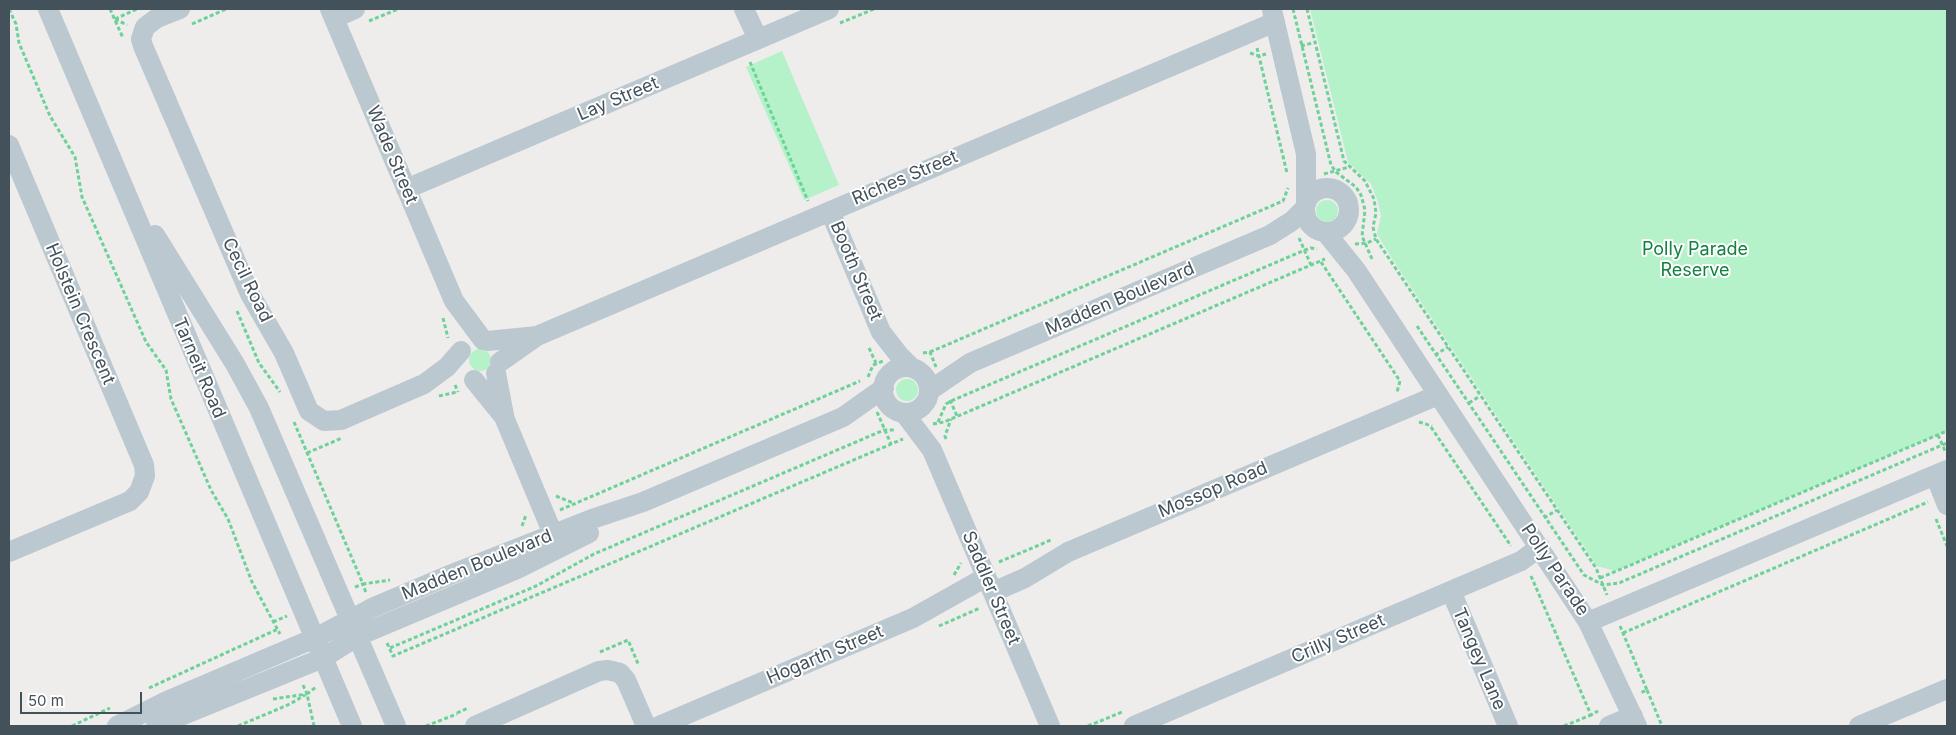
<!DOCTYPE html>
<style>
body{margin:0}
#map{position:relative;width:1956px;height:735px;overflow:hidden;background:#efecec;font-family:Inter,sans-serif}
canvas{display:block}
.frame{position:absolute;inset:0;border:10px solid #43515b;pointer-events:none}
.scale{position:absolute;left:20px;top:692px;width:122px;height:22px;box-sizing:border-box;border:2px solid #43515b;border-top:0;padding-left:6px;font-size:15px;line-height:18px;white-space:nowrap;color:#43515b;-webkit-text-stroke:4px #fff;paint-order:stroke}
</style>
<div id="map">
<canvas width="1956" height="735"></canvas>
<div class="frame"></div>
<div class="scale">50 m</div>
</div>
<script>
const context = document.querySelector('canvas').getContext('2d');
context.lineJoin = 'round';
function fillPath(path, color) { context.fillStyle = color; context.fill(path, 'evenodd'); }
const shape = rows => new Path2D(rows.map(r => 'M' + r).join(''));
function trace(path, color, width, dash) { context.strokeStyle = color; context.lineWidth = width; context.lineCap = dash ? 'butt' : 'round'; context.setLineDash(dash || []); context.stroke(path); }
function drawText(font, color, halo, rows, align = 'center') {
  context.font = font + ' Inter,sans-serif'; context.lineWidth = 4; context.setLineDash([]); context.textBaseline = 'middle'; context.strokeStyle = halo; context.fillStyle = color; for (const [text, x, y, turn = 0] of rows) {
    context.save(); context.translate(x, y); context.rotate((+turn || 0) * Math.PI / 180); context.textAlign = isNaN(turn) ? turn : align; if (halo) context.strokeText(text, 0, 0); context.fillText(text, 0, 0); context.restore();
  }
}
fillPath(shape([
 [1310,9,1947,9,1947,431,1615,571,1597,566,1393,260,1377,234,1381,216,1377,199,1371,184,1348,162],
 [782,51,839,185,804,200,746,67],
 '1316 211a11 11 0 1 1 22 0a11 11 0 1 1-22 0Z',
 '469 360a11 11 0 1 1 22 0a11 11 0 1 1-22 0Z',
 '896 390a11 11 0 1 1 22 0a11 11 0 1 1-22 0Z'
]), '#b6f2c9');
trace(shape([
 [9,9,16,24,19,43,50,116,75,157,82,197,146,342,166,370,171,399,211,490,228,519,252,582,280,634],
 [110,9,123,38],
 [1293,9,1331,165,1336,172,1356,187,1361,195,1365,210,1362,236,1372,259],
 [1307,9,1344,161,1365,181,1374,199,1376,213,1373,227,1376,239,1596,568,1607,595],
 [115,19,127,25],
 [115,19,137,9],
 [369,21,398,9],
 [840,23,874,9],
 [192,24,226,9],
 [1301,46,1316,42],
 [1257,48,1287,173],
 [1250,53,1259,56,1266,54],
 [750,62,808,201],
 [1324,174,1349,167],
 [1299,238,1311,265],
 [1355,244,1367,243,1376,239],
 [1321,262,1400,381,1397,392],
 [237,311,259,363,280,392],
 [443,318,448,338],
 [1417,326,1584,575,1603,585,1619,583,1947,443],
 [869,348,876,363],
 [930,352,1283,201,1288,188],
 [923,353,930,352,936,367],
 [1435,355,1448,347],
 [868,377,873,365,883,361],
 [455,385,458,392],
 [439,396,457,392],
 [950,400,957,416],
 [1469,403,1480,396],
 [877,412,891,444],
 [294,422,363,584,390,580],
 [938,422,946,404,951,401,1305,250,1311,248,1317,249],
 [1419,422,1432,426],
 [933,424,944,422,1325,259],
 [1431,427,1511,546],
 [1938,435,1946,453],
 [946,439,945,436,951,419],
 [307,453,342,438],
 [556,496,573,503],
 [560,510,860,381],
 [1544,518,1557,510],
 [1936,519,1947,546],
 [522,526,526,515],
 [999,562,1051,540],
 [954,575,961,563],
 [1531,576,1591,715,1598,711],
 [1600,578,1947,431],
 [355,587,363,584,366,593],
 [273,622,287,616],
 [939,626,980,608],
 [1620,626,1647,690,1640,693],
 [1623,633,1928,502],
 [387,643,393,656,903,439],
 [390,648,536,586,594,554,884,430,894,430],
 [600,652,628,640,639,666],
 [303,685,307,694],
 [149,688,278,629],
 [1647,690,1662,726],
 [273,699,307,694],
 [457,713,468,708],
 [72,726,110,708],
 [238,726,290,704,305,695],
 [314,726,307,694,316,687],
 [426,726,457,714],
 [1088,726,1122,712],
 [1564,726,1591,715]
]), '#6cd298', 3, [4, 2.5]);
trace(shape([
 [48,9,352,726],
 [180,9,157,18,145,27,141,39,143,46,250,294,284,353,309,411,324,421,341,420,424,384,447,367,461,351],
 [330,9,454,301,483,340],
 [744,9,758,39],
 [1272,10,1306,154,1306,202],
 [334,18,355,9],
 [9,145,144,465,145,476,139,492,130,501,9,552],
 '1305 210a22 22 0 1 1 44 0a22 22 0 1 1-44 0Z',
 [406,189,829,9],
 [830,211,881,332,899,355,912,368],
 [1326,233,1356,270,1588,622,1947,470],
 [155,235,235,364,259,408,396,726],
 [488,341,537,336],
 [500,362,537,336,1275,22],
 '883 390a23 23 0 1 1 46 0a23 23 0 1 1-46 0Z',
 [496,373,504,415],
 [474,380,504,417,558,546],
 [929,391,970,363,1270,235,1292,221,1304,209],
 [904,413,932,450,1050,726],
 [1935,475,1947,505],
 [1451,591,1508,726],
 [993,592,1025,578,1068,552,1438,395],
 [1588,622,1637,726],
 [117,726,167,701,315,638,372,608,452,574,592,519,643,502,843,417,884,388],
 [156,726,323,658,358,636,517,569,589,533],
 [475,726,599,671,608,670,620,673,626,680,646,726],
 [659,726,913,618,986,577],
 [1134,726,1521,561,1540,547],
 [1609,726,1633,716],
 [1859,726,1947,689]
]), '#bbc8d0', 20);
drawText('18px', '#43515b', '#fff', [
 ["Lay Street",618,99,-23],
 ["Wade Street",392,155,67],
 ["Riches Street",905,178,-23],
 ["Booth Street",856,271,67],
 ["Cecil Road",247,280,64],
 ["Madden Boulevard",1120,299,-23],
 ["Holstein Crescent",80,314,67],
 ["Tarneit Road",199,368,67],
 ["Mossop Road",1213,490,-23],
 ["Madden Boulevard",477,565,-22],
 ["Polly Parade",1555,570,56],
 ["Saddler Street",991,588,67],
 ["Crilly Street",1338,639,-23],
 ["Hogarth Street",825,655,-23],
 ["Tangey Lane",1479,659,67]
]);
drawText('18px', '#108140', '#fff', [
 ["Polly Parade",1695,250],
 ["Reserve",1695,271]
]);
</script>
